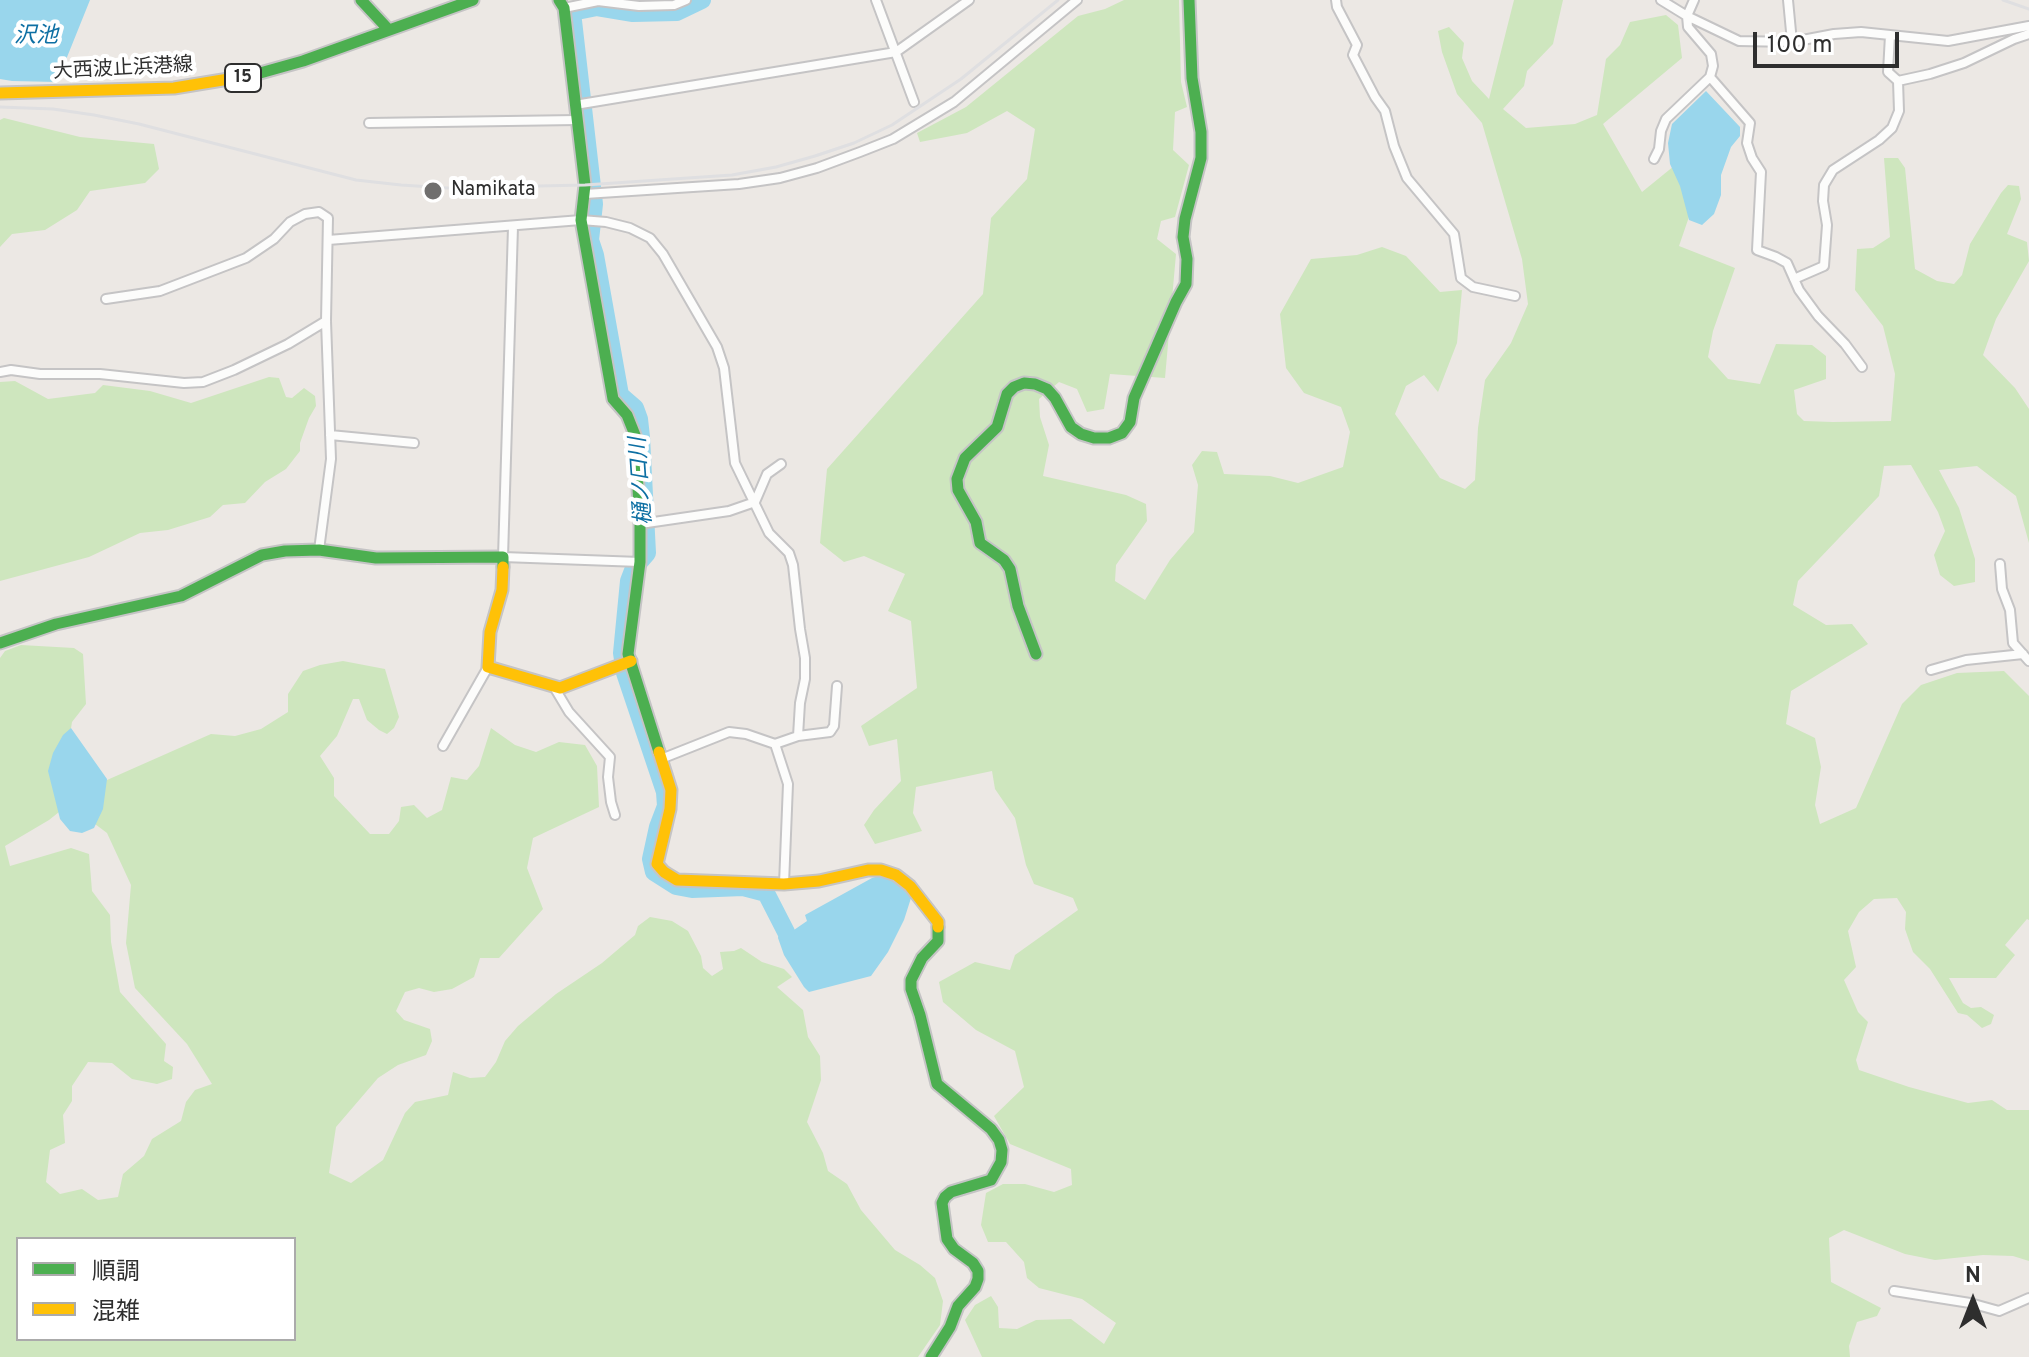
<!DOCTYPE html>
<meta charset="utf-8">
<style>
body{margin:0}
#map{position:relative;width:2029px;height:1357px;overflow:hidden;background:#ece8e4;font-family:Overpass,"Noto Sans JP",sans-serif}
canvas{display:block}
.legend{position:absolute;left:16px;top:1237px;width:280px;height:104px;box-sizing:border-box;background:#fff;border:2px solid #ababab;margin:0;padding:10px 14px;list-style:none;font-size:24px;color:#2e2e2e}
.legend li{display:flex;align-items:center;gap:16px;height:40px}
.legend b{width:40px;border:2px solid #ababab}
.north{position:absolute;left:1933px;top:1261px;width:80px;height:80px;-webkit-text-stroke:6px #fff;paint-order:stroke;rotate:0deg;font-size:22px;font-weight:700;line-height:32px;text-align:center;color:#2e2e2e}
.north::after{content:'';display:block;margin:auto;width:28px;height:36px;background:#2e2e2e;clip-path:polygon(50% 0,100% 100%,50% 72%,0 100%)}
.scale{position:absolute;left:1753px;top:32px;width:146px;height:36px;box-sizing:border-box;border:4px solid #2e2e2e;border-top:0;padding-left:10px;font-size:24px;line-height:28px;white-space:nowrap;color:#2e2e2e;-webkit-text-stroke:6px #fff;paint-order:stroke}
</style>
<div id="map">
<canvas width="2029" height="1357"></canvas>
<ul class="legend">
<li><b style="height:10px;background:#4caf50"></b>順調</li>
<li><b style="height:10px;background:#ffc107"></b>混雑</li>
</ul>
<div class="north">N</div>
<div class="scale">100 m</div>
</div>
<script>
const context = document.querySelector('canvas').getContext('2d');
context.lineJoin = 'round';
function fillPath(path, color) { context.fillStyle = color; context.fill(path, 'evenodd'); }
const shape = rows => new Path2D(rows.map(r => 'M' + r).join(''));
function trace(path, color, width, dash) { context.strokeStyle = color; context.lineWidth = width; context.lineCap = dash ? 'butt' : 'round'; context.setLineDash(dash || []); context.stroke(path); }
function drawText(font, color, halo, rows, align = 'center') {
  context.font = font + ' Overpass,"Noto Sans JP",sans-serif'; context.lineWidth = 8; context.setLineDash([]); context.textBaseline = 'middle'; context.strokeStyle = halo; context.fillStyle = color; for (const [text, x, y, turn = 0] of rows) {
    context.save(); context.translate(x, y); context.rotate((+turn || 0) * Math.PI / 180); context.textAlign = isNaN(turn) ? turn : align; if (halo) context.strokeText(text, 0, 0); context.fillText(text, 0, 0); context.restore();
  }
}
fillPath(shape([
 [1124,0,1179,0,1179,2,1181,82,1187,107,1175,112,1173,150,1189,165,1175,217,1161,221,1157,239,1176,254,1165,378,1110,374,1104,409,1087,412,1077,389,1059,382,1039,399,1040,417,1049,445,1043,476,1126,495,1146,504,1147,521,1116,565,1115,581,1145,600,1170,560,1194,532,1198,485,1192,465,1202,451,1217,452,1224,474,1270,476,1298,483,1343,467,1350,432,1341,407,1304,393,1286,368,1280,314,1311,259,1357,255,1382,247,1406,256,1440,292,1462,290,1457,343,1438,392,1424,375,1406,386,1395,414,1440,478,1465,489,1475,480,1478,428,1485,380,1511,343,1528,304,1522,259,1482,123,1457,94,1442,52,1438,31,1449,27,1464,43,1462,58,1472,81,1489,99,1514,0,1563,0,1553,44,1527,71,1524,86,1503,109,1526,128,1575,124,1597,115,1606,59,1620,45,1630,22,1666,15,1678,25,1682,58,1603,124,1642,192,1674,166,1691,211,1679,246,1735,268,1713,331,1708,357,1728,379,1760,384,1776,344,1812,345,1826,356,1826,379,1794,390,1797,414,1804,421,1833,422,1891,421,1895,374,1883,326,1855,290,1857,249,1873,248,1890,237,1884,158,1898,158,1905,168,1915,269,1937,281,1954,284,1962,275,1970,244,2001,193,2008,185,2019,186,2021,199,2007,234,2027,242,2029,261,1996,319,1983,355,2015,388,2029,409,2029,543,2016,496,1977,466,1939,470,1959,508,1975,559,1975,582,1954,586,1940,575,1934,555,1945,531,1938,512,1911,465,1884,466,1879,496,1798,581,1793,605,1826,625,1852,624,1868,644,1791,691,1786,724,1815,738,1821,767,1815,805,1820,824,1856,808,1902,704,1921,685,1957,673,2004,671,2029,696,2029,920,2027,919,2005,945,2015,955,1996,978,1949,978,1963,1003,1971,1008,1981,1007,1994,1015,1991,1024,1982,1028,1967,1015,1958,1013,1930,969,1913,952,1905,929,1906,912,1897,898,1874,899,1859,912,1848,931,1856,967,1844,980,1858,1012,1868,1022,1856,1060,1859,1070,1909,1087,1968,1103,1992,1100,2007,1110,2029,1110,2029,1261,2013,1256,1983,1255,1935,1260,1905,1254,1844,1230,1829,1238,1831,1282,1881,1308,1877,1316,1857,1322,1849,1346,1850,1357,982,1357,965,1320,975,1305,991,1296,998,1307,999,1328,1017,1329,1036,1320,1071,1319,1104,1344,1116,1323,1082,1299,1039,1288,1027,1278,1024,1262,1006,1242,988,1242,981,1225,986,1193,1003,1184,1025,1184,1054,1192,1072,1185,1071,1169,1010,1144,994,1116,1024,1087,1015,1051,976,1030,943,1002,939,982,975,962,1010,970,1015,955,1078,910,1073,898,1034,884,1026,865,1015,818,995,789,992,771,916,787,913,813,922,831,875,844,864,825,874,810,901,781,897,739,869,746,861,726,917,688,911,621,888,611,905,574,864,556,844,562,820,543,827,469,983,294,991,218,1027,179,1035,129,1007,111,967,133,920,142,917,133,966,107,1078,16,1105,9],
 [4,118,80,137,154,144,159,169,145,183,90,191,77,210,45,230,12,234,0,247,0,120],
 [269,377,279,378,286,397,292,398,304,388,315,396,316,406,309,418,300,443,300,451,286,469,265,482,245,503,223,505,210,517,168,530,140,533,89,557,0,581,0,382,15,381,48,399,95,393,103,385,150,391,191,403],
 [21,645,74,648,83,654,86,704,72,722,68,747,64,808,49,820,5,846,10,866,71,848,89,854,92,891,110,915,111,942,120,992,166,1044,164,1061,173,1067,172,1079,157,1084,132,1079,112,1063,88,1062,72,1086,72,1101,63,1115,65,1143,50,1150,46,1182,60,1194,82,1189,98,1200,118,1197,123,1174,144,1156,152,1139,181,1121,186,1102,195,1090,212,1084,187,1044,135,988,126,943,131,885,107,833,91,821,98,784,211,734,235,736,261,729,288,712,288,694,303,671,320,665,343,661,385,669,399,717,394,728,387,734,379,730,367,720,359,699,353,699,337,736,320,756,334,778,334,796,370,834,389,834,399,821,401,807,414,805,427,818,442,810,451,777,467,780,479,766,491,728,515,745,536,752,559,742,585,745,597,766,599,807,533,838,527,868,543,909,499,958,480,958,474,977,452,989,434,992,419,988,405,992,396,1011,404,1020,430,1029,432,1041,426,1055,398,1065,378,1078,336,1127,329,1173,351,1183,383,1160,405,1113,415,1102,448,1095,453,1072,470,1078,485,1077,496,1062,505,1041,518,1026,556,994,602,963,635,935,638,926,650,917,672,921,688,931,701,956,703,968,712,976,723,969,720,952,734,951,741,948,762,962,784,969,792,977,777,987,803,1010,808,1037,820,1056,821,1080,807,1122,823,1153,828,1171,847,1184,861,1210,895,1250,920,1265,935,1278,943,1301,940,1325,918,1357,0,1357,0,658,5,651],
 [18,1239,294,1239,294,1339,18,1339]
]), '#cee6be');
fillPath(shape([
 [0,0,90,0,57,82,12,81,0,79],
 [1706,91,1740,127,1740,136,1731,147,1721,175,1721,195,1714,214,1702,225,1689,220,1680,186,1670,164,1668,143,1672,124],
 [71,728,107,779,103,809,94,828,82,833,70,831,60,819,48,771,53,753,63,735],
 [882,875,898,881,911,898,904,920,888,952,871,976,809,992,804,987,784,955,778,938,779,931,788,927,791,932,807,921,805,915,872,878]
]), '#99d6ec');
trace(shape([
 [702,0,677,12,633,13,597,7,572,12,594,204,590,240,595,255,620,395,635,408,639,419,641,437,647,553,634,568,629,581,622,653,625,673,665,792,666,806,658,827,651,859,654,872,676,886,692,889,743,887,766,893,786,932]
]), '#99d6ec', 18);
const street = shape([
 [876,0,914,102],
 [1336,0,1337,7,1357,45,1353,55,1375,97,1385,111,1394,146,1407,178,1454,234,1461,278,1473,287,1515,296],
 [1661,0,1687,16,1739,41,1792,42,1834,34,1861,32,1948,41,2029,26],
 [1788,0,1792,42],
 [564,8,598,1,639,6,674,5,686,0],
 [1890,35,1888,72,1898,81],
 [1710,77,1750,123,1747,143,1752,158,1761,172,1757,250,1776,257,1787,263,1799,290,1818,316,1845,344,1862,367],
 [575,105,896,52,969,0],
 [369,123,577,120],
 [1654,159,1659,149,1661,131,1666,119,1710,77,1713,66,1711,54,1688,27,1687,16,1694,0],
 [585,194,739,184,780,178,817,168,860,152,893,139,954,102,1077,0],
 [513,227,503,557,640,562],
 [328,240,581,220,606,222,630,228,650,238,663,254,717,347,724,368,735,463,769,533,789,553,793,565,800,629,805,658,805,679,800,703,798,736,775,744,746,734,729,732,661,759],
 [1794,279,1824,266,1827,225,1823,201,1824,185,1833,170,1879,140,1892,128,1899,111,1898,81,1930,74,1964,63,2014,39,2029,34],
 [106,299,160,291,246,258,274,239,290,222,305,214,319,212,328,218,326,321,331,459,319,550],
 [0,372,11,370,40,374,100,374,184,383,203,382,234,370,288,344,326,321],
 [330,435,414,443],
 [640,524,729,511,755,502,767,474,781,464],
 [2000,564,2002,589,2010,610,2013,643,2029,661],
 [1931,670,1966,660,2023,654],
 [554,687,569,712,610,757,608,777,611,802,615,815],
 [798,736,830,732,834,726,837,686],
 [775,744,788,784,784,884],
 [443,746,488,667],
 [1894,1291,1970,1303,1999,1311,2029,1298]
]);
const fast = shape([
 [361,0,388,29],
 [559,0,564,8,585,185,581,220,613,399,627,415,635,435,640,524,640,562,628,654,659,752],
 [253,75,303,61,473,0],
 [0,643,56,624,181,596,262,555,285,551,319,550,376,558,503,557,503,567],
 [1036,654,1018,606,1010,569,1004,560,980,543,976,522,958,490,957,479,965,458,997,427,1007,394,1014,387,1024,383,1035,384,1047,389,1055,398,1071,427,1081,434,1094,438,1109,438,1122,433,1130,422,1134,398,1176,302,1186,284,1187,259,1183,237,1185,219,1201,158,1201,132,1192,78,1189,0],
 [931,1357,950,1327,958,1306,975,1287,978,1279,978,1271,973,1263,954,1249,947,1239,942,1203,945,1197,951,1192,991,1180,1001,1162,1002,1150,999,1140,991,1129,937,1084,920,1015,911,989,911,980,922,958,938,941,938,927]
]);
const slow = shape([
 [0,93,174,88,253,75],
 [503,567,502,590,490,632,488,667,560,688,631,661],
 [659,752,671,790,670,809,657,864,664,872,677,880,784,884,819,881,868,870,881,870,896,875,910,886,938,922,938,927]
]);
trace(street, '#c5c4c5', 12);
trace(fast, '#c5c4c5', 15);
trace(slow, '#c5c4c5', 15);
trace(street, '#fcfcfb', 8);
trace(fast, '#4caf50', 11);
trace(slow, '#ffc107', 11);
trace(shape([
 [2003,0,2029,9],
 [0,107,53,109,94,115,139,124,356,180,401,185,447,188,585,185,732,175,776,167,815,156,854,143,892,125,961,79,1058,0]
]), '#dfdfe1', 3);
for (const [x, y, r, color] of [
 [433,191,10,"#706f6e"]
]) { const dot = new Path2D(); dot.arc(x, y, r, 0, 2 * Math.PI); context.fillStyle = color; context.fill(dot); trace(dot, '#fff', 3); }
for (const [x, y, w] of [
 [243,78,36]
]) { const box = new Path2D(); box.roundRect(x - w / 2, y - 14, w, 28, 6); context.fillStyle = '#fff'; context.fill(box); trace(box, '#2e2e2e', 2); }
drawText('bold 18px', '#2e2e2e', null, [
 ["15",243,78]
]);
drawText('20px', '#2e2e2e', '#fff', [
 ["大西波止浜港線",123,70,-3]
]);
drawText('20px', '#2e2e2e', '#fff', [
 ["Namikata",451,191]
], 'left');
drawText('italic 22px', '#0d6fa3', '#fff', [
 ["沢池",36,38],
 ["樋ノ口川",643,481,-94]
]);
</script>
